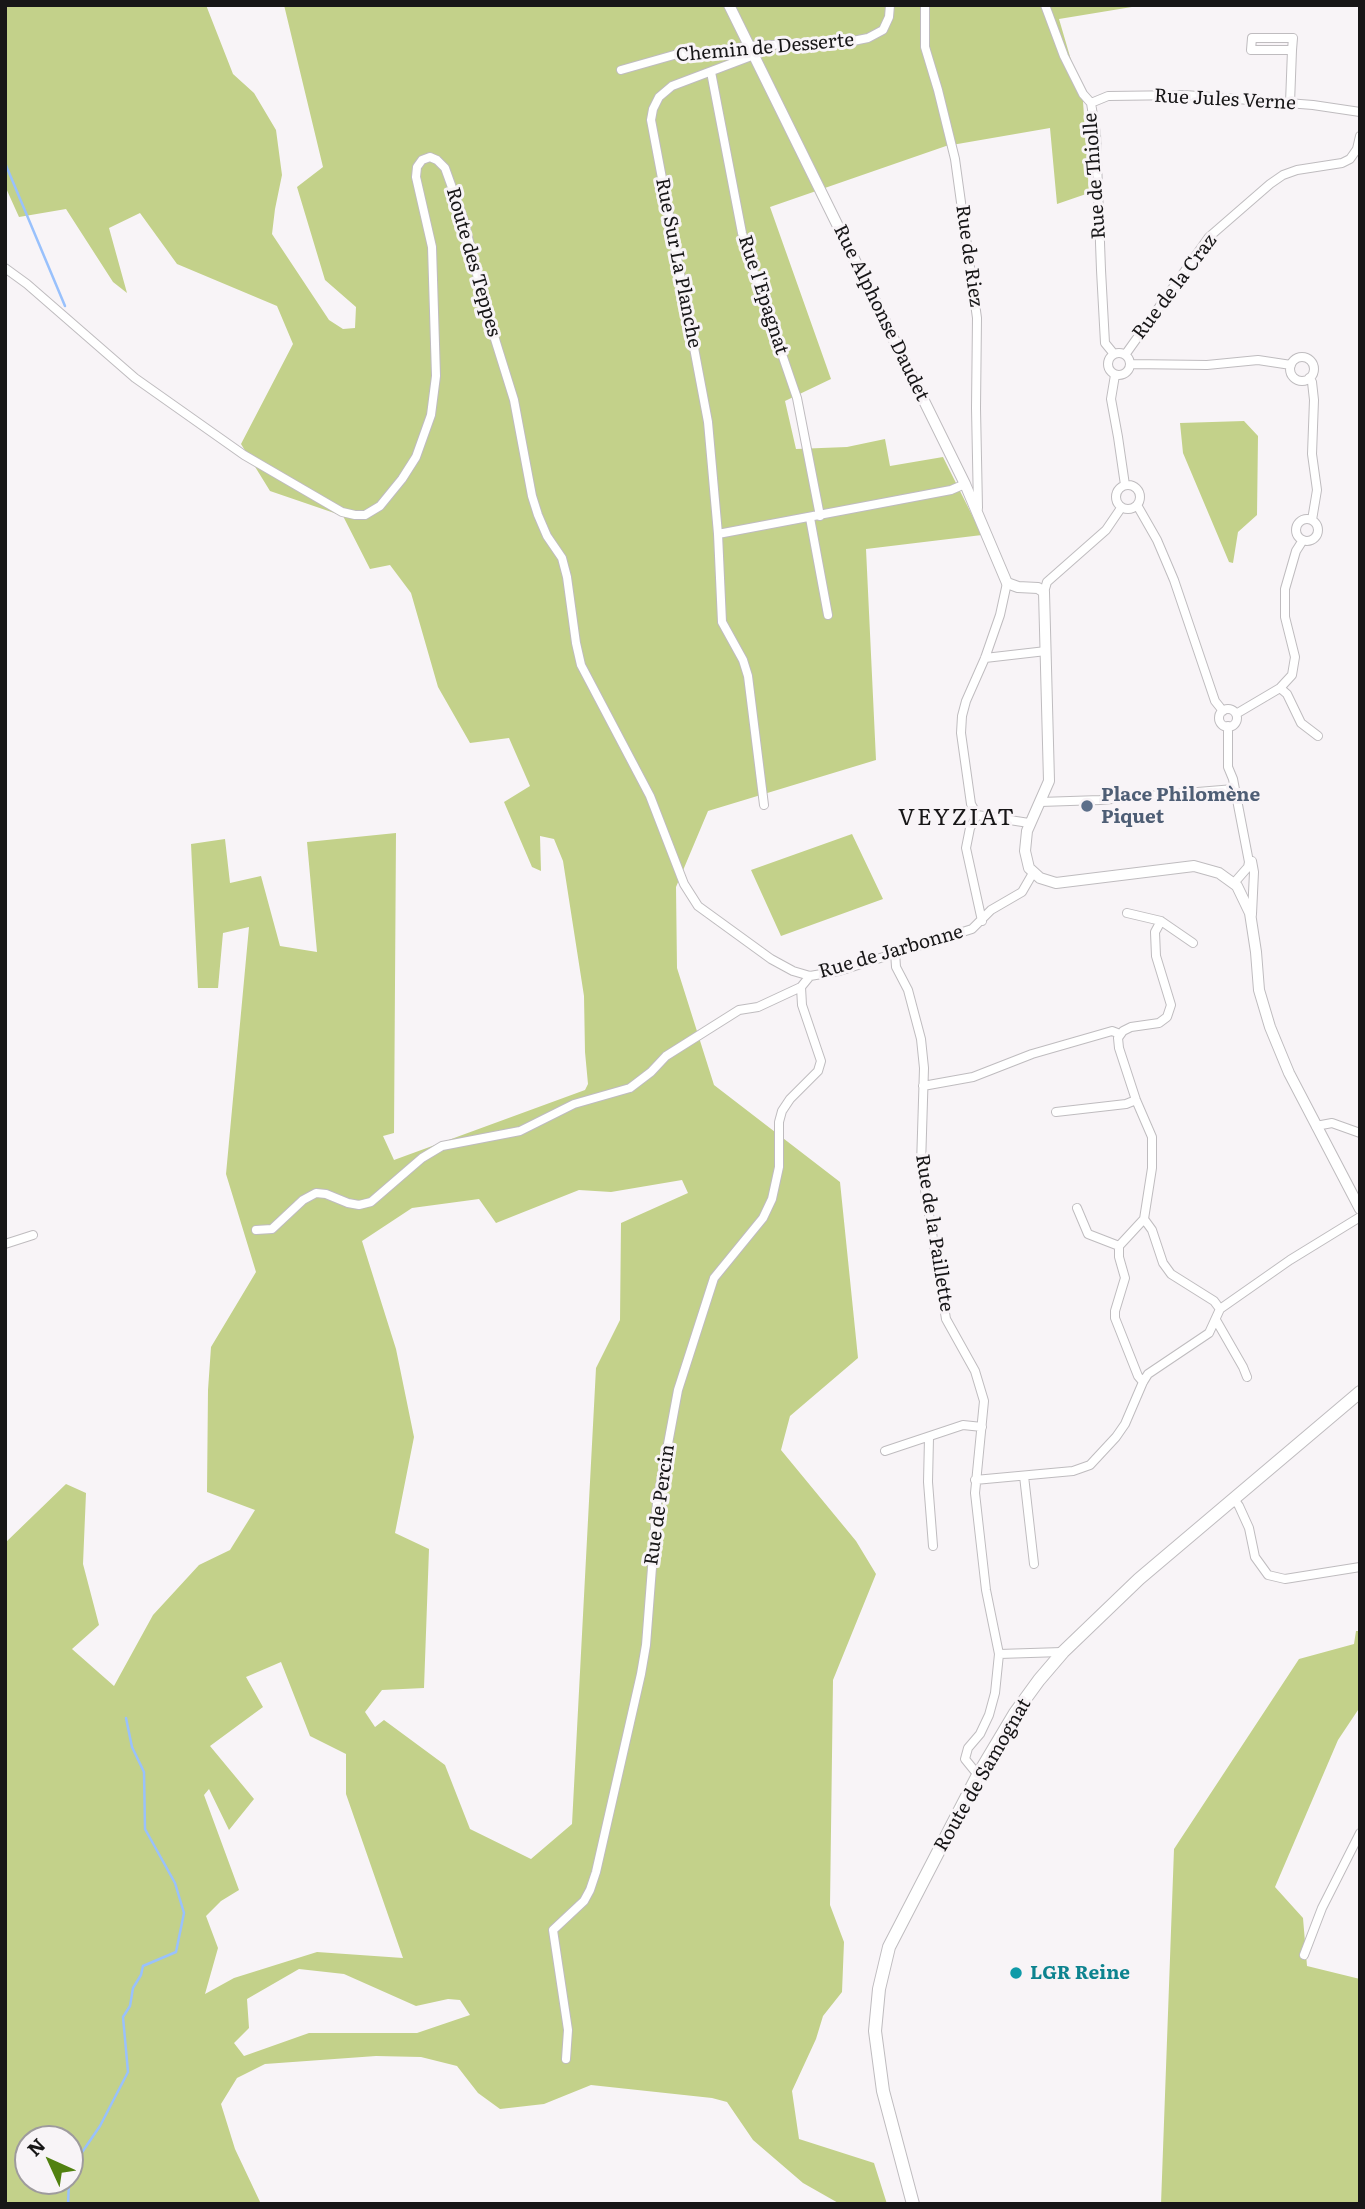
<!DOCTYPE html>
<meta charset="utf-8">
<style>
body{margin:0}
#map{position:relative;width:1365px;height:2209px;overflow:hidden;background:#f8f4f7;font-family:Literata,serif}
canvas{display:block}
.frame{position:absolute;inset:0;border:7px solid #171617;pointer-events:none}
.north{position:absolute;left:14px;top:2125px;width:70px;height:70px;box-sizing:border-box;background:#f8f4f7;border:2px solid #9e9b9d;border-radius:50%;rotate:315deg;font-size:19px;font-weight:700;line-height:28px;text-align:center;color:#171617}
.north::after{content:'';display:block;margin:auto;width:24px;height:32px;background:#518110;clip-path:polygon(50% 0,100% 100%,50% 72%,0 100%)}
</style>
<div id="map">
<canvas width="1365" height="2209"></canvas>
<div class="frame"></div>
<div class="north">N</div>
</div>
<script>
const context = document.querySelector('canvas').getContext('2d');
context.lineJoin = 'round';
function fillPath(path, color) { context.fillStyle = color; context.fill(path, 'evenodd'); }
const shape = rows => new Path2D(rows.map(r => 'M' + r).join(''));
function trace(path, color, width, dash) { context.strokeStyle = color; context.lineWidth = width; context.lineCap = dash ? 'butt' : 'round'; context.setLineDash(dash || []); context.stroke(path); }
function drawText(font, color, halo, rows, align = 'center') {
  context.font = font + ' Literata,serif'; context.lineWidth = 6; context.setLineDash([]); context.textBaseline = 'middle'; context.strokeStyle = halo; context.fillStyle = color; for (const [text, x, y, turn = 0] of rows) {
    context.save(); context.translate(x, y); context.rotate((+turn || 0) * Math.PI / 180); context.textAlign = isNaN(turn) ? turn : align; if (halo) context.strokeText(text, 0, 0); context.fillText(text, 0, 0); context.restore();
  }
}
fillPath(shape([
 [5,5,206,5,233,74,254,93,276,130,282,175,275,209,272,234,329,320,343,329,355,328,356,307,325,280,297,187,323,167,284,5,1144,5,1059,19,1083,101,1089,193,1057,204,1050,128,946,146,770,207,831,379,785,401,796,449,847,447,885,439,890,466,943,457,982,535,866,549,876,760,708,811,676,887,677,968,714,1085,840,1182,858,1358,790,1416,781,1450,856,1541,876,1574,833,1680,830,1905,844,1942,842,1992,823,2016,816,2039,792,2091,799,2139,874,2163,887,2204,840,2204,803,2183,753,2140,727,2102,712,2098,591,2085,544,2104,500,2109,478,2093,457,2066,421,2057,376,2056,265,2064,237,2078,221,2104,235,2149,261,2204,5,2204,5,1543,66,1484,86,1493,83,1564,99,1625,72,1649,114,1686,153,1615,199,1565,230,1550,255,1510,207,1492,208,1390,211,1347,256,1272,226,1174,249,927,223,933,218,988,198,988,191,844,225,839,230,883,261,876,280,946,317,952,307,842,396,833,394,1133,383,1136,394,1160,585,1090,588,1084,585,1052,584,996,563,861,554,839,540,836,541,871,532,867,504,802,530,786,509,738,470,743,438,687,411,593,390,565,370,569,343,516,270,491,241,444,293,344,277,306,177,264,140,213,109,228,127,293,113,282,66,209,19,217,5,186],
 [682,1180,688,1193,621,1223,620,1320,596,1368,572,1824,531,1859,470,1829,445,1765,384,1720,375,1727,365,1712,382,1690,424,1688,429,1549,395,1533,414,1437,396,1349,362,1241,412,1208,479,1199,496,1223,579,1190,611,1192],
 [281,1662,310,1736,346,1754,346,1794,403,1958,317,1952,234,1978,205,1994,218,1948,206,1916,221,1901,239,1890,204,1795,209,1789,229,1830,254,1799,210,1746,263,1707,246,1677],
 [299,1969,344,1974,416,2006,448,1999,460,2000,470,2015,417,2033,309,2033,244,2056,234,2043,249,2028,247,1999],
 [28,2139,70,2139,70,2181,28,2181],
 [1244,421,1258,436,1257,515,1238,532,1233,563,1229,562,1183,453,1180,423],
 [852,834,883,899,781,936,751,870],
 [1356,1631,1360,1631,1360,1707,1338,1740,1275,1887,1303,1918,1307,1966,1360,1979,1360,2204,1161,2204,1174,1849,1299,1659,1354,1644]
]), '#c3d18a');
trace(shape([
 [5,163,65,306],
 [70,2178,74,2164,100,2126,128,2072,123,2017,130,2006,133,1988,141,1975,143,1966,176,1952,184,1913,175,1883,145,1829,144,1772,132,1747,126,1718],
 [68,2204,69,2181]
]), '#99c1fc', 2.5);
const minor = shape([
 [925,5,925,47,938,90,955,159,977,318,976,408,978,508],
 [1045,5,1064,56,1083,94,1091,103,1096,134,1101,270,1105,343,1114,354],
 [754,55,672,86,659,97,653,109,651,120,708,422,718,534,722,622,743,660,748,676,764,805],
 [621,70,681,53,710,53,749,46,853,41,868,38,883,30,889,17,890,5],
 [711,72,742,233,750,261,797,398,820,516],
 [1091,103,1108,96,1185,95,1313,105,1360,112],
 [1290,103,1292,50,1293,38,1252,38,1251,50,1292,50],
 [5,268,27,284,135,378,244,455,342,512,355,515,365,515,380,506,402,479,416,457,431,415,436,376,432,247,416,177,417,167,422,160,430,157,437,160,445,168,464,221,485,307,514,400,532,496,538,515,547,536,562,558,567,577,576,643,581,665,650,796,684,884,698,906,771,959,793,971,810,976,839,971,972,929,991,910,1022,892,1033,873],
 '1108 364a11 11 0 1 1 22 0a11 11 0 1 1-22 0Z',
 [1125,355,1209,237,1270,184,1283,175,1297,170,1342,163,1350,159,1357,149,1360,136],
 '1290 369a12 12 0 1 1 24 0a12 12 0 1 1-24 0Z',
 [1130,364,1207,365,1258,360,1291,365],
 [1115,375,1111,399,1118,437,1125,485],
 [1309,378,1312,382,1314,400,1312,454,1317,490,1312,520],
 '1116 497a12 12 0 1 1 24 0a12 12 0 1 1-24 0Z',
 [1137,505,1157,540,1174,580,1215,701,1223,711],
 [810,518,828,615],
 '1296 530a11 11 0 1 1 22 0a11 11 0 1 1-22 0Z',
 [718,534,951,490,965,484],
 [1044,592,1047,582,1106,530,1121,508],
 [985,658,1046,651],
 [1280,688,1287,694,1301,723,1318,736],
 '1219 718a9 9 0 1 1 18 0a9 9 0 1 1-18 0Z',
 [1236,714,1280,688,1292,675,1295,657,1285,617,1285,589,1296,551,1303,540],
 [1228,726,1228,767,1233,779,1249,862,1248,867,1234,883],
 [1040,802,1100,800,1234,789],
 [977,815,971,804,961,733,962,716,966,701,985,658,1000,615,1007,583],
 [977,815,970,828,966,848,982,921],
 [977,815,1029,823],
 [1127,913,1161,921,1193,943],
 [1252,914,1254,872,1252,861],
 [1161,921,1155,932,1156,956,1171,1005,1167,1017,1159,1023,1131,1027,1123,1031,1118,1038,1119,1048,1136,1100,1152,1137,1152,1168,1144,1219,1152,1230,1163,1263,1171,1274,1214,1301,1220,1309],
 [895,952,896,967,908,990,921,1039,924,1068,921,1165,946,1319,975,1371,984,1401,975,1493,986,1590,999,1654,995,1693,989,1715,980,1734,968,1748,965,1759,978,1775],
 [923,1086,973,1077,1032,1054,1112,1031,1120,1034],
 [1056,1112,1126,1104,1136,1100],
 [1316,1126,1332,1123,1360,1133],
 [1077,1208,1088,1234,1119,1246],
 [256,1230,272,1229,303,1200,316,1193,326,1194,348,1203,359,1205,371,1202,422,1158,442,1146,520,1131,574,1104,630,1088,651,1072,666,1056,739,1010,758,1007,801,987],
 [5,1244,33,1235],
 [1216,1320,1243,1367,1247,1377],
 [1143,1382,1138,1376,1115,1318,1115,1311,1125,1278,1119,1257,1119,1246,1144,1219],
 [929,1438,928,1482,933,1546],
 [885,1451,963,1425,982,1427],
 [1024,1476,1034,1564],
 [975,1480,1073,1471,1090,1465,1116,1437,1125,1424,1143,1382,1148,1374,1209,1333,1220,1309,1290,1260,1360,1217],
 [1234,1499,1239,1506,1249,1528,1255,1557,1268,1575,1285,1579,1360,1567],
 [999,1654,1062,1652],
 [1304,1955,1322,1908,1360,1833],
 [566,2059,568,2030,553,1930,584,1901,590,1890,596,1872,641,1674,646,1645,657,1503,678,1390,714,1278,763,1218,772,1199,779,1167,779,1122,782,1111,790,1099,818,1071,821,1061,802,1005,801,987,810,976]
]);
const tertiary = shape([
 [729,5,965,484,1007,583,1018,587,1038,588,1044,592,1049,781,1027,831,1025,851,1029,868,1040,878,1056,883,1194,866,1219,873,1237,886,1250,913,1256,952,1259,990,1270,1027,1289,1073,1360,1209]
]);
const secondary = shape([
 [913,2204,883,2091,875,2031,879,1989,889,1947,978,1775,1015,1713,1039,1680,1063,1652,1139,1579,1360,1392]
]);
trace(minor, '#bfbcbf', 10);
trace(tertiary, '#bfbcbf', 12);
trace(secondary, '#bfbcbf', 14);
trace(minor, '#fff', 8);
trace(tertiary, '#fff', 10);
trace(secondary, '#fff', 12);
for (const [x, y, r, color] of [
 [1087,806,7,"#5c6f8a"],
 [1016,1973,7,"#0f9aa8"]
]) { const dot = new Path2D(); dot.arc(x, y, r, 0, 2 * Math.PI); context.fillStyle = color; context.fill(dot); trace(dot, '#f8f4f7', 2.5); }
drawText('19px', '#171617', '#f8f4f7', [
 ["Chemin de Desserte",765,48,-5],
 ["Rue Jules Verne",1225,100,3],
 ["Rue de Thiolle",1095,176,-94],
 ["Rue de Riez",969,256,82],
 ["Route des Teppes",473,262,74],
 ["Rue Sur La Planche",678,263,79],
 ["Rue de la Craz",1175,287,-53],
 ["Rue l'Epagnat",763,295,72],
 ["Rue Alphonse Daudet",881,313,64],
 ["Rue de Jarbonne",891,952,-16],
 ["Rue de la Paillette",934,1233,81],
 ["Rue de Percin",660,1505,-82],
 ["Route de Samognat",983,1775,-60]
]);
drawText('bold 19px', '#4e5e75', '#f8f4f7', [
 ["Place Philomène",1101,795],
 ["Piquet",1101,817]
], 'left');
drawText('bold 19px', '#0d838f', '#f8f4f7', [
 ["LGR Reine",1030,1973]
], 'left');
context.letterSpacing = '2px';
drawText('23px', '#171617', '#f8f4f7', [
 ["VEYZIAT",957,818]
]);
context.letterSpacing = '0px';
</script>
